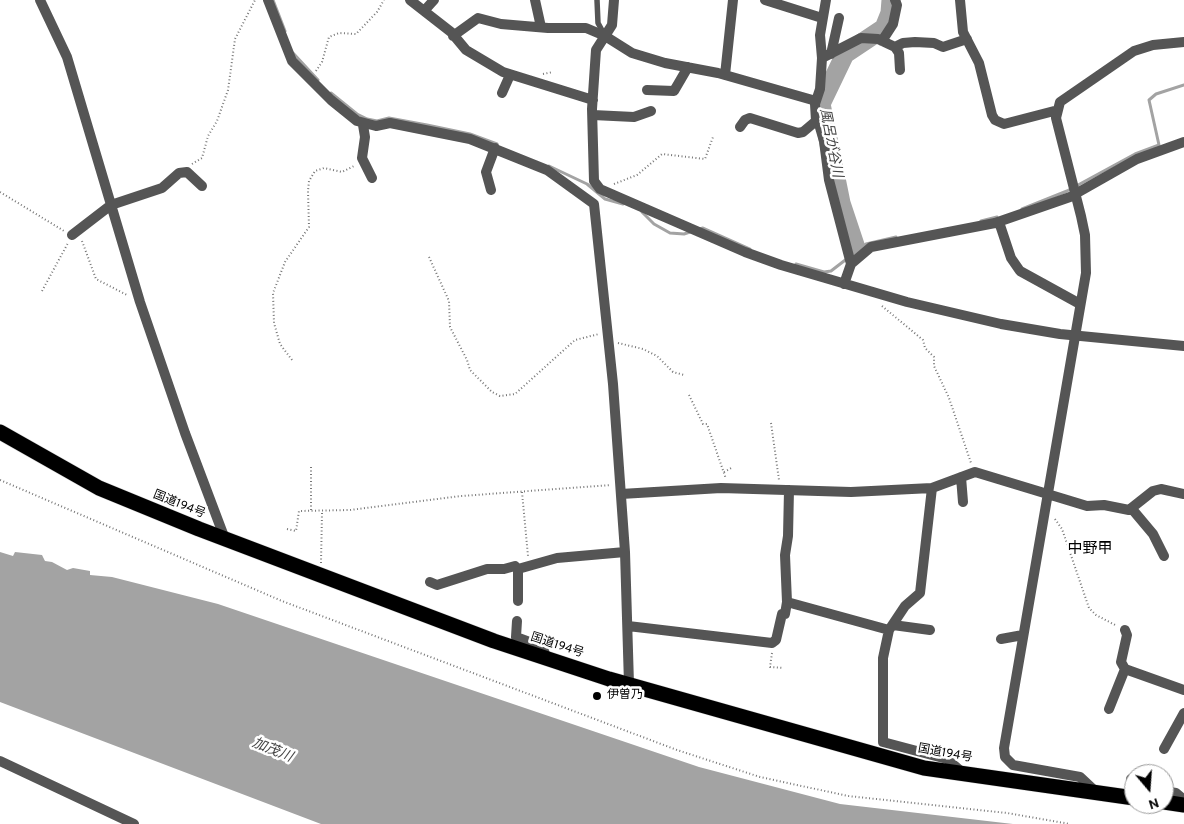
<!DOCTYPE html>
<meta charset="utf-8">
<style>
body{margin:0}
#map{position:relative;width:1184px;height:824px;overflow:hidden;background:#fff;font-family:Overpass,sans-serif}
canvas{display:block}
.north{position:absolute;left:1124px;top:764px;width:50px;height:50px;box-sizing:border-box;background:#fff;border:1px solid #999;border-radius:50%;rotate:162deg;font-size:14px;font-weight:700;line-height:20px;text-align:center;color:#000}
.north::after{content:'';display:block;margin:auto;width:18px;height:22px;background:#000;clip-path:polygon(50% 0,100% 100%,50% 72%,0 100%)}
</style>
<div id="map">
<canvas width="1184" height="824"></canvas>
<div class="north">N</div>
</div>
<script>
const context = document.querySelector('canvas').getContext('2d');
context.lineJoin = 'round';
function fillPath(path, color) { context.fillStyle = color; context.fill(path, 'evenodd'); }
const shape = rows => new Path2D(rows.map(r => 'M' + r).join(''));
function trace(path, color, width, dash) { context.strokeStyle = color; context.lineWidth = width; context.lineCap = dash ? 'butt' : 'round'; context.setLineDash(dash || []); context.stroke(path); }
function drawText(font, color, halo, rows, align = 'center') {
  context.font = font + ' Overpass,"Noto Sans JP",sans-serif'; context.lineWidth = 5; context.setLineDash([]); context.textBaseline = 'middle'; context.strokeStyle = halo; context.fillStyle = color; for (const [text, x, y, turn = 0] of rows) {
    context.save(); context.translate(x, y); context.rotate((+turn || 0) * Math.PI / 180); context.textAlign = isNaN(turn) ? turn : align; if (halo) context.strokeText(text, 0, 0); context.fillText(text, 0, 0); context.restore();
  }
}
fillPath(shape([
 [0,552,13,556,15,552,42,555,45,561,52,562,67,570,73,568,90,571,90,575,112,577,218,604,699,767,840,804,1013,824,321,824,0,702]
]), '#a3a3a3');
trace(shape([
 [273,0,285,31],
 [293,53,318,80],
 [331,93,357,114,367,119,377,121,389,118,427,125,470,134,497,144],
 [549,166,587,184,605,199,623,204],
 [1022,209,1067,191,1135,154,1159,145,1149,100,1156,94,1184,85],
 [642,212,654,224,670,233,684,234,690,232],
 [981,221,997,217],
 [699,229,703,228,750,249],
 [796,264,824,272,831,271,866,244,896,237]
]), '#a3a3a3', 3);
trace(shape([
 [857,251,841,203,821,104,845,54,884,28,890,13,891,0]
]), '#a3a3a3', 19);
const highway = shape([
 [0,432,99,488,199,529,494,641,609,679,924,768,1134,798],
 [1164,802,1184,805]
]);
trace(highway, '#dbdbdb', 16);
trace(shape([
 [316,71,322,62,329,37,339,33,356,34,377,12,384,0],
 [543,74,553,72],
 [192,164,202,158,208,136,217,121,228,90,235,39,255,0],
 [614,184,637,175,662,154,705,159,713,137],
 [0,192,64,231],
 [82,241,96,279,127,295],
 [429,257,449,301,450,327,467,360,470,370,492,392,500,396,515,394,575,340,599,334],
 [42,291,68,243],
 [882,306,923,340,925,348,934,357,934,366,949,398,971,463],
 [618,343,643,349,657,356,673,372,684,375],
 [292,360,280,344,274,323,273,293,285,262,309,227,308,191,309,181,315,171,324,168,342,172,354,166],
 [689,395,703,424,707,424,726,479],
 [771,423,779,480],
 [311,467,311,511],
 [724,472,733,467],
 [0,480,282,601,677,750,760,777,848,796,1007,813,1070,824],
 [522,492,528,556],
 [1055,519,1062,529,1089,608,1096,615,1117,626],
 [287,529,296,531,299,511,350,510,461,496,611,485],
 [321,563,322,513],
 [772,653,770,667,783,668]
]), '#777', 2, [1, 2.5]);
trace(shape([
 [597,0,598,23,604,34]
]), '#555', 5.5);
trace(shape([
 [40,0,67,57,140,302,185,433,225,539],
 [268,0,292,61,331,100,357,121,376,126,390,123,470,139,547,170,594,204,613,384,625,552,629,684],
 [410,0,451,32,466,50,503,72,593,100],
 [535,0,541,27],
 [614,0,612,25,596,50,592,109,594,181,600,189,745,252,781,265,907,302,1001,324,1060,334,1184,346],
 [765,0,822,18],
 [826,0,820,35,822,58,820,89,815,104,816,121,819,124,824,141,829,180,851,264],
 [960,0,963,32,979,63,992,115,995,120,1004,124,1058,110],
 [424,11,434,0],
 [453,36,478,18,501,24,548,28,586,28,605,36,632,53,665,63,718,73,816,101],
 [882,41,893,24,897,5,895,0],
 [895,47,903,43,915,42,934,43,943,47,967,39],
 [831,54,839,18],
 [822,58,861,38,878,39,895,47,899,53,900,70],
 [725,75,733,0],
 [647,90,674,91,688,67],
 [502,93,510,75],
 [593,115,634,117,651,111],
 [363,125,365,137,362,158,372,178],
 [740,127,745,120,750,118,798,133,803,132,816,121],
 [491,190,486,172,495,148],
 [999,222,1011,258,1020,271,1080,304],
 [72,235,111,205,162,188,179,173,187,172,202,186],
 [844,284,851,264,871,247,995,223,1070,197,1137,159,1184,142],
 [961,477,963,502],
 [932,488,920,593,905,606,889,630,883,658,883,742,947,759,963,773],
 [621,494,721,488,851,492,932,488,975,472,1087,506,1104,505,1129,510,1153,491,1161,489,1184,494],
 [1132,509,1153,534,1164,556],
 [518,569,557,558,625,552],
 [430,582,437,585,487,569,504,569,515,566,518,569,518,601],
 [787,602,889,630],
 [517,621,516,637,543,647,546,658],
 [893,625,930,630],
 [628,626,772,643,776,640,782,614,785,614,787,602,785,555,788,536,789,490],
 [1125,630,1127,635,1121,662,1125,669],
 [1001,639,1023,635],
 [1109,709,1125,669,1184,690],
 [1164,749,1184,713],
 [0,761,134,824],
 [1131,779,1134,782],
 [1164,791,1176,793,1184,800],
 [1096,792,1080,777,1013,765,1005,757,1004,748,1086,273,1085,235,1081,216,1056,118,1060,102,1134,51,1153,45,1184,42]
]), '#555', 10);
trace(highway, '#000', 15);
for (const [x, y, r, color] of [
 [597,696,5,"#000"]
]) { const dot = new Path2D(); dot.arc(x, y, r, 0, 2 * Math.PI); context.fillStyle = color; context.fill(dot); trace(dot, '#fff', 2); }
drawText('12px', '#000', '#fff', [
 ["国道194号",179,505,22],
 ["国道194号",557,646,18],
 ["国道194号",945,754,10]
]);
drawText('12px', '#000', '#fff', [
 ["伊曽乃",607,696]
], 'left');
drawText('italic 14px', '#444', '#fff', [
 ["風呂が谷川",830,143,79],
 ["加茂川",272,751,22]
]);
drawText('15px', '#000', '#fff', [
 ["中野甲",1090,550]
]);
</script>
